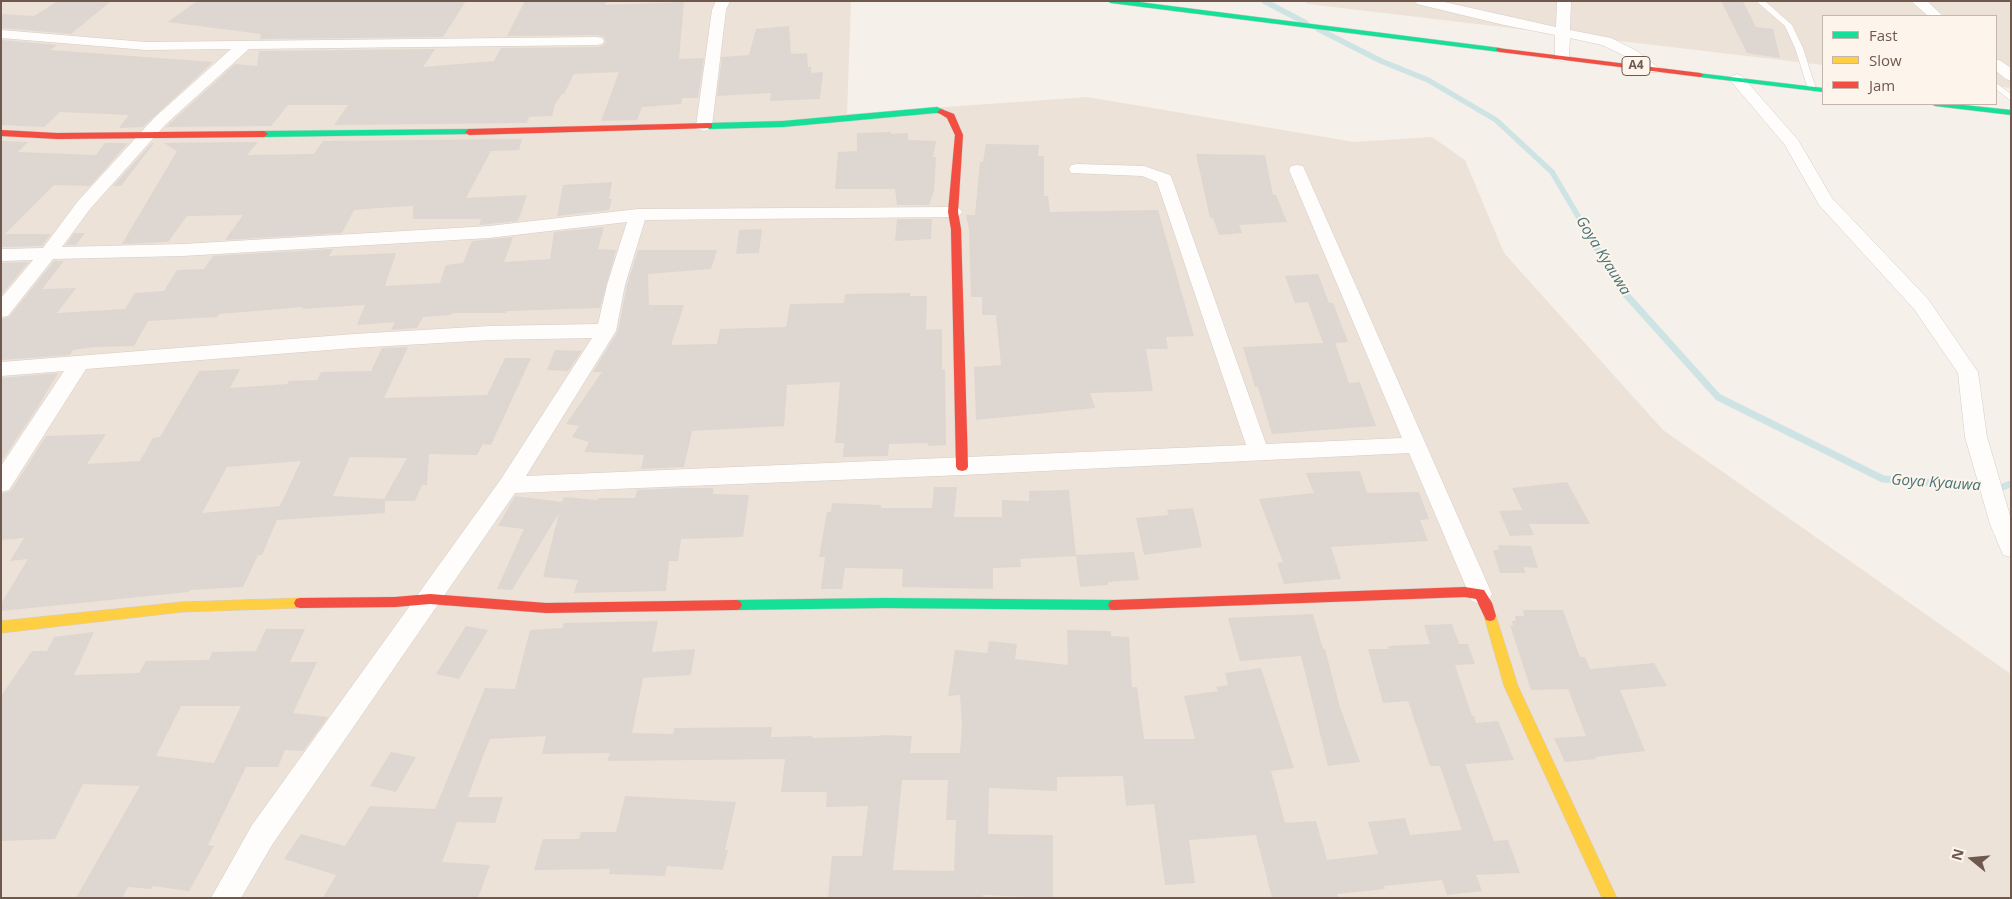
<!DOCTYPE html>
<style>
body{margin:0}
#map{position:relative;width:2012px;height:899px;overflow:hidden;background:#f5f0ea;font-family:"Open Sans",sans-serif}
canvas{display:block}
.frame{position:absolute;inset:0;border:2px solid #6f584d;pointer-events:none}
.legend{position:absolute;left:1822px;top:15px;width:175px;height:90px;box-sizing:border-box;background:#fdf5eb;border:1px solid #c4b6ac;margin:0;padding:6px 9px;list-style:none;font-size:15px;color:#6f584d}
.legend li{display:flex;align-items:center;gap:10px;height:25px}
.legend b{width:25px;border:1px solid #c4b6ac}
.north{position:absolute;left:1947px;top:834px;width:50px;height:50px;-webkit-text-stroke:4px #fdf5eb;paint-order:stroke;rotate:287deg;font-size:14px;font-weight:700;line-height:20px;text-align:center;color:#6f584d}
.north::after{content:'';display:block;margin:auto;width:18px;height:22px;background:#6f584d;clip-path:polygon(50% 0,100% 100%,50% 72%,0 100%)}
</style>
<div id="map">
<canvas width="2012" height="899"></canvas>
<div class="frame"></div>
<ul class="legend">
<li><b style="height:6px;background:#16e098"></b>Fast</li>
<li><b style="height:6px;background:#ffcf43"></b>Slow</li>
<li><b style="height:6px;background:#f24e42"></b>Jam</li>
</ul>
<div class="north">N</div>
</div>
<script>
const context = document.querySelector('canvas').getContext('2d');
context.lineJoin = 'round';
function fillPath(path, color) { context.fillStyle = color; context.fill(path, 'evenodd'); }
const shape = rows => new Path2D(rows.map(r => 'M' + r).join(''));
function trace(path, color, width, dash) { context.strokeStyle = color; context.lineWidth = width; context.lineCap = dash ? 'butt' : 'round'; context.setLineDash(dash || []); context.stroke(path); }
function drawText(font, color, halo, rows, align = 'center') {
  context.font = font + ' "Open Sans",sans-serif'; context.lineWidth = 4; context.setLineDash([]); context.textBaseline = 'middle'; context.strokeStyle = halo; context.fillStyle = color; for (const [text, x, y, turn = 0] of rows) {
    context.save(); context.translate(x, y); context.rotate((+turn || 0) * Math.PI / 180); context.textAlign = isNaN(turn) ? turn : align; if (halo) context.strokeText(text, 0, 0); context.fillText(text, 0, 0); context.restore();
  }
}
fillPath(shape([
 [1,1,851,1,847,114,1087,97,1354,142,1432,137,1465,160,1504,253,1663,430,2011,674,2011,898,1,898],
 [1305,1,2011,1,2011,88,1996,86,1996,16,1823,16,1823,65,1308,4]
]), '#ede2d8');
trace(shape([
 [1264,1,1306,23],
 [1318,29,1381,61,1428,80,1496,120,1552,172,1588,233]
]), '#cde3e4', 5.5);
trace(shape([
 [1587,232,1621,289,1718,397,1883,479,2000,488,2011,484]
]), '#cde3e4', 7);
fillPath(shape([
 [58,1,111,1,71,34,1,28,1,14,34,16],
 [197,1,466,1,443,37,260,39,261,34,168,22],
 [525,1,607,1,605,5,684,2,679,59,704,58,698,98,682,98,681,104,642,107,637,120,601,121,619,72,574,74,564,94,562,94,555,104,552,116,529,117,527,123,334,125,348,105,288,105,271,126,166,127,235,64,257,66,259,51,435,49,423,67,494,61,501,48,597,47,602,46,606,42,604,37,597,35,507,36],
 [1721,1,1743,1,1756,27,1773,29,1780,58,1747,53],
 [789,26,791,54,807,53,808,67,811,67,811,73,823,72,820,99,770,101,771,93,717,96,722,57,749,55,756,29],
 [1,40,57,45,50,50,213,62,143,127,119,128,129,115,60,112,44,127,1,125],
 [891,132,891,134,908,133,908,140,936,141,933,157,936,157,934,191,929,205,897,205,895,189,835,189,838,152,857,151,857,133],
 [522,139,519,150,491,151,466,198,527,195,518,221,479,225,481,219,413,219,413,206,378,208,354,210,342,233,225,240,243,215,187,216,168,242,122,244,177,151,164,143,258,142,247,155,314,154,323,141],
 [1,141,28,142,18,152,96,155,105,143,128,143,90,186,54,185,5,234,51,234,42,246,1,247],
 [152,143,154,143,121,186,113,186],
 [986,144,1039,145,1038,156,1044,156,1044,196,1048,196,1050,212,1158,210,1194,336,1166,337,1168,349,1146,349,1153,391,1090,393,1095,408,976,420,974,367,1001,365,996,315,982,315,982,297,971,297,969,229,966,215,975,215,980,162,983,162],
 [1196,154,1265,155,1273,195,1276,195,1287,222,1239,225,1242,233,1219,235,1213,218,1210,218],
 [612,182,609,199,612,199,609,210,557,216,563,185],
 [897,219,932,219,931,239,895,241],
 [604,227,598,249,616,250,600,308,507,311,506,313,452,313,451,315,423,317,417,328,391,330,395,322,357,325,365,305,302,309,303,307,219,314,217,317,148,321,134,346,95,347,73,350,70,355,1,360,1,319,9,317,54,261,64,261,42,289,76,288,57,313,125,309,135,293,164,291,177,270,204,269,213,256,333,249,329,256,396,253,385,286,440,283,446,265,463,263,472,241,513,237,504,262,550,259,554,232],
 [762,229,759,253,736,254,739,230],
 [74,233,85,233,76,245,66,245],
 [638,250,717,250,711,269,648,274,649,305,684,305,671,345,717,344,720,329,786,327,790,304,844,303,845,294,910,293,910,296,927,296,926,330,942,329,942,370,945,369,946,445,928,446,928,443,889,444,888,456,843,457,844,443,835,443,840,382,787,385,784,426,692,431,684,467,641,469,644,455,584,452,589,442,572,437,579,426,566,424,602,372,593,372,618,331,627,285],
 [29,262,1,295,1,263],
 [1318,274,1329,303,1333,303,1348,342,1335,343,1349,383,1360,382,1376,426,1272,434,1258,387,1255,387,1243,347,1323,343,1308,302,1295,303,1285,276],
 [408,347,384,398,487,395,505,358,531,358,491,445,483,444,477,455,429,454,427,485,422,485,415,501,385,501,385,513,277,520,262,555,258,555,243,587,190,590,189,592,1,611,1,604,28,559,10,561,24,538,1,540,1,494,11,491,46,436,106,434,87,464,140,461,153,438,160,437,199,371,240,369,230,388,287,384,289,381,317,380,321,372,371,371,382,348],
 [350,457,407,458,384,499,333,496],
 [301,461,280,506,202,513,227,467],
 [555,350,582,351,568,371,547,370],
 [58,373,37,408,1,462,1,378],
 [1360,471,1367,493,1419,492,1429,519,1420,520,1428,541,1331,547,1341,579,1284,584,1277,563,1283,562,1259,499,1314,493,1306,473],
 [1567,482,1590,524,1529,524,1528,522,1534,535,1510,536,1499,511,1522,510,1512,488],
 [934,487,957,487,954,517,1002,517,1002,500,1029,501,1029,491,1069,490,1076,556,1020,559,1021,567,993,568,993,589,902,587,903,569,845,568,842,589,821,589,825,557,819,557,827,512,831,512,832,503,881,505,881,508,932,508],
 [680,488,713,488,713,494,749,495,743,537,681,539,678,561,669,561,666,591,574,593,578,580,543,577,559,513,512,590,497,589,524,529,498,526,515,496,562,502,564,497,598,500,599,498,635,498,637,490],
 [1193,508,1202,547,1144,555,1136,518,1169,515,1167,510],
 [1498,545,1531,546,1538,568,1523,567,1526,573,1500,573,1493,550,1499,550],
 [1134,552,1139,580,1108,582,1108,585,1080,587,1076,555],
 [1523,610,1563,610,1580,657,1585,657,1590,669,1654,663,1667,686,1620,690,1645,751,1595,757,1596,759,1565,762,1554,738,1586,736,1568,689,1531,690,1510,625,1513,626,1512,621,1516,621,1515,616,1524,616],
 [1313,614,1323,649,1325,649,1340,707,1360,762,1328,766,1301,656,1240,661,1228,618],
 [658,621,652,652,695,649,691,675,643,678,632,733,673,734,674,728,772,727,771,737,813,736,812,738,880,736,880,735,912,736,910,753,960,753,962,726,960,695,948,696,955,650,987,653,989,641,1017,644,1015,659,1068,665,1067,630,1111,631,1111,636,1129,637,1132,687,1137,687,1144,739,1195,739,1184,696,1218,691,1216,687,1228,685,1225,673,1261,668,1294,768,1271,771,1285,823,1316,821,1327,860,1378,854,1368,822,1405,818,1410,835,1462,830,1440,766,1430,766,1408,701,1383,703,1368,649,1389,649,1388,646,1430,644,1424,625,1452,624,1459,644,1468,644,1475,664,1455,665,1472,716,1474,716,1476,723,1498,721,1514,760,1465,764,1494,841,1508,840,1520,873,1476,875,1482,891,1447,895,1442,880,1384,886,1385,889,1337,894,1338,898,1272,898,1256,835,1189,840,1195,883,1165,885,1154,804,1126,806,1123,776,1057,777,1057,791,989,788,988,834,1053,835,1053,898,983,895,983,898,828,898,832,856,862,856,868,806,826,807,827,792,781,792,785,759,607,761,610,753,542,754,546,736,490,739,483,756,468,797,503,797,495,823,457,822,442,862,490,865,478,898,323,898,336,875,284,859,301,834,345,846,370,806,435,809,485,688,515,689,530,630,562,628,564,623],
 [902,780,948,780,946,820,956,820,954,871,893,870],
 [466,626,488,630,459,679,436,674],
 [266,629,305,629,290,662,317,662,293,713,328,717,303,751,285,750,278,767,246,767,208,845,214,846,189,891,153,886,151,889,128,887,122,898,76,898,140,786,83,784,55,839,1,841,1,696,32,651,47,651,54,637,94,632,74,675,139,673,146,661,209,660,212,652,256,651],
 [181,706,241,706,214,763,156,756],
 [391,752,416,757,396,792,370,786],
 [625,796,736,802,725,850,728,850,723,870,667,866,665,876,609,874,610,869,534,870,543,839,579,839,581,832,616,832]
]), '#ded6d0');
const lane = shape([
 [1756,1,1765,1,1792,25,1803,48,1816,89,1815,91,1808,89,1795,48,1785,26,1756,1],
 [1996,83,2011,94,2011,101,1996,89,1996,83]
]);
const street = shape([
 [716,1,730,1,726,10,712,126,710,129,704,131,698,129,696,126,712,10,716,1],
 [1415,1,1440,1,1556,27,1557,1,1571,1,1570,30,1611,38,1637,51,1660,69,1657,72,1647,72,1627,57,1602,45,1570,38,1569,57,1567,60,1562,61,1557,60,1555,57,1555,35,1504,25,1417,4,1415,1],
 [1911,1,1927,1,1943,16,1928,16,1911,1],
 [1,30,146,42,597,37,602,38,604,41,602,44,597,45,249,49,166,124,90,209,62,247,183,244,489,226,638,209,953,207,959,208,962,212,959,216,953,217,645,220,625,285,616,331,526,476,1246,445,1157,182,1142,176,1071,173,1069,169,1071,165,1077,164,1144,166,1170,175,1172,179,1266,444,1402,438,1289,170,1291,166,1297,165,1303,166,1492,594,1488,601,1480,604,1472,601,1409,453,962,475,515,493,272,845,241,898,211,898,252,825,501,479,592,338,490,340,354,348,86,369,9,490,1,492,1,466,64,371,1,376,1,362,354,334,490,326,598,324,607,285,627,222,489,238,183,256,53,259,8,316,1,317,1,298,33,260,1,261,1,249,43,248,78,201,154,118,231,49,146,50,1,38,1,30],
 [1996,59,2001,61,2011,68,2011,81,2006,79,1996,71,1996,59],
 [1737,74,1742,76,1798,140,1832,198,1928,299,1978,372,1987,437,2011,519,2011,557,2003,555,1990,524,1965,437,1958,373,1914,309,1819,205,1785,145,1729,79,1732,76,1737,74]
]);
const fast = shape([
 [1107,1,1131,1,1500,48,1504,50,1500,52,1111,3,1107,1],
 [1697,73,1823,88,1823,92,1700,77,1696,75,1697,73],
 [1931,104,1954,104,2011,110,2011,115,1935,106,1931,104],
 [937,107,944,110,944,114,936,113,783,127,709,129,705,126,709,123,783,121,937,107],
 [469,129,473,132,472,134,264,137,260,134,264,131,469,129],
 [884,598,1114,600,1118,601,1120,605,1118,609,1114,610,884,608,736,610,732,609,730,605,732,601,736,600,884,598]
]);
const slow = shape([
 [300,598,304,599,306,603,304,607,300,608,182,612,1,633,1,621,182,602,300,598],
 [1490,611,1494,612,1496,616,1518,686,1617,898,1602,898,1504,686,1484,616,1486,612,1490,611]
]);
const jam = shape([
 [1497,48,1700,73,1704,75,1700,77,1500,52,1496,50,1497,48],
 [941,109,954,114,963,135,958,212,961,229,968,467,966,470,962,471,958,470,956,467,951,229,948,212,955,135,947,118,937,112,941,109],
 [709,123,712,124,712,128,469,135,465,132,469,129,709,123],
 [1,130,57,133,264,131,268,134,264,137,57,139,1,136,1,130],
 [1465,587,1484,590,1492,603,1496,616,1494,620,1490,621,1486,620,1476,599,1465,597,1114,610,1110,609,1108,605,1110,601,1114,600,1465,587],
 [430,594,546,603,736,600,740,601,742,605,740,609,736,610,546,613,430,604,395,607,300,608,296,607,294,603,296,599,300,598,395,597,430,594]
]);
trace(lane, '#d4cdc8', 1);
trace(street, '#d4cdc8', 1);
trace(fast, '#d4ccc6', 1);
trace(slow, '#d4ccc6', 1);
trace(jam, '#d4ccc6', 1);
fillPath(lane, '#fefdfc');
fillPath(street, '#fefdfc');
fillPath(fast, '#16e098');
fillPath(slow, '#ffcf43');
fillPath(jam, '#f24e42');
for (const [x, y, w] of [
 [1636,66,28]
]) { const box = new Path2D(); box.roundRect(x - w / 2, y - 9.5, w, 19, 4); context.fillStyle = '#fdf5eb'; context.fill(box); trace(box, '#6f584d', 1); }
drawText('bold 12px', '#6f584d', null, [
 ["A4",1636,66]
]);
drawText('italic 15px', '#46737a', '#fdf5eb', [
 ["Goya Kyauwa",1603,256,58],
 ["Goya Kyauwa",1936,483,4]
]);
</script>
